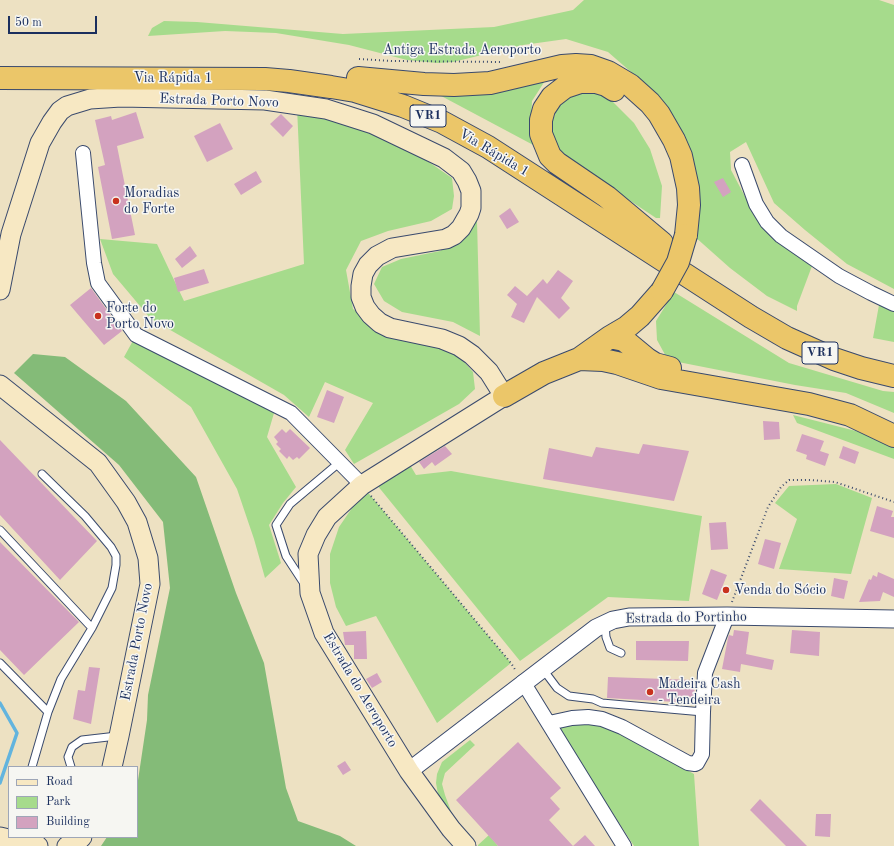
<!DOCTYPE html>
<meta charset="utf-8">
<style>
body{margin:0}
#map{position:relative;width:894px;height:846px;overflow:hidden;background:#ede1c2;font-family:"Old Standard TT",serif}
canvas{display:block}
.legend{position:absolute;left:8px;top:766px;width:130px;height:72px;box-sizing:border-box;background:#f6f6f2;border:1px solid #9ea6b7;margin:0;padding:5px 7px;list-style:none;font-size:12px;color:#1b2f5e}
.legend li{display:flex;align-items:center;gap:8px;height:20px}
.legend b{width:20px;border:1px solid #9ea6b7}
.scale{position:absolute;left:8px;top:16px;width:89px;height:18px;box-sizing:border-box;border:2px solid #1b2f5e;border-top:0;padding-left:5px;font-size:12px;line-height:14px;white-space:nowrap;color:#1b2f5e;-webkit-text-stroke:3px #f6f6f2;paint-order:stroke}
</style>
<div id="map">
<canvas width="894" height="846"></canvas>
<ul class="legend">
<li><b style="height:5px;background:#f7e8c3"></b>Road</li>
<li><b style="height:11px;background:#a6db8c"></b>Park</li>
<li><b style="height:11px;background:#d3a2bf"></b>Building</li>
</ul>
<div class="scale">50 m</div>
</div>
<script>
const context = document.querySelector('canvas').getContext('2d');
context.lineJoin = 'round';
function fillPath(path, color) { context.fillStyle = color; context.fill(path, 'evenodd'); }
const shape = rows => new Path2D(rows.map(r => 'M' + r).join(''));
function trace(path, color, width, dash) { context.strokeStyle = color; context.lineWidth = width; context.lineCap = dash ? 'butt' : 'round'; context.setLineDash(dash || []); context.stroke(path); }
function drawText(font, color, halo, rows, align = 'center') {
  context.font = font + ' "Old Standard TT",serif'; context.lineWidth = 3; context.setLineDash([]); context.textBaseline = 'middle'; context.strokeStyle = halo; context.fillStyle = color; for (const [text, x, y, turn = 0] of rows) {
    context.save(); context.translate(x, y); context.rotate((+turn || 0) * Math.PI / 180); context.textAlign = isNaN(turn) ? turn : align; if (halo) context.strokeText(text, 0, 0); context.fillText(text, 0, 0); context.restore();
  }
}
fillPath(shape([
 [584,0,879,0,894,5,894,289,847,264,805,230,774,203,746,142,730,152,731,170,751,208,773,238,812,266,797,306,797,311,767,296,730,268,694,236,696,227,646,85,608,52,566,39,523,45,453,62,437,63,407,60,349,45,276,33,225,31,148,36,152,28,164,21,197,22,343,34,494,27,573,10],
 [550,73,532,101,531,123,537,147,430,90],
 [573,89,605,94,634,123,650,149,662,186,660,218,656,218,566,158,554,144,552,123,559,102],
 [297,107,327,114,410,149,452,178,454,196,452,209,431,221,388,231,361,241,346,270,353,309,387,333,436,343,459,356,473,372,475,389,459,404,354,464,345,450,373,403,325,382,309,417,284,395,151,319,113,274,100,239,157,244,184,301,304,264],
 [477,221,480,336,453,322,402,312,384,301,374,284,382,267,401,259,440,251],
 [674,292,789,363,883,391,894,392,894,413,846,393,795,385,668,360,657,340,656,321],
 [879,305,894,310,894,342,873,338],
 [135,337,205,372,274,413,267,437,296,487,283,503,269,525,281,563,265,578,254,539,237,489,191,407,124,357],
 [793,415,856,431,888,444,894,447,894,459,797,423],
 [410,465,416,475,451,471,702,516,689,601,608,597,520,661,377,485],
 [836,484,872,498,851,574,779,569,797,519,775,503,789,486],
 [365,489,511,663,437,723,376,616,346,626,336,607,330,583,330,554,339,527],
 [584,722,608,727,694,774,699,846,634,846,561,734,556,728],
 [470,740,475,745,445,773,442,784,445,795,452,814,442,802,438,794,436,783,437,774,442,762],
 [489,835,498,846,478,846,478,845]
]), '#a6db8c');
fillPath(shape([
 [33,354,65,357,126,401,196,477,236,593,264,663,286,788,298,821,340,836,356,846,101,846,107,837,137,837,137,787,147,720,148,695,170,588,163,522,119,465,14,373]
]), '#84bb78');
trace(shape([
 [0,703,17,733,0,783]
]), '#62b4de', 3.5);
fillPath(shape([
 [136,112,144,138,117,146,135,235,112,239,98,167,105,165,95,120,111,116,112,120],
 [281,114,293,126,283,137,270,124],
 [220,123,233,149,207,162,194,136],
 [256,171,262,182,241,195,234,184],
 [723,178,731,192,723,197,714,182],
 [510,208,519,222,507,229,499,216],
 [190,246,197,256,182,268,175,259],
 [204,269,209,283,178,292,174,278],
 [558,270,573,281,561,298,570,308,559,319,537,297,524,323,511,317,517,304,507,295,515,286,527,296,543,279,547,284],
 [91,288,122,331,104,345,70,305],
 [327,390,344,397,334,423,317,417],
 [763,421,779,422,780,439,764,440],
 [282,429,286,433,290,429,310,448,299,459,297,457,293,460,289,456,287,459,279,451,281,449,276,444,278,442,274,437],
 [802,434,824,441,820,451,829,454,825,466,806,459,807,455,796,451],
 [0,440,97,541,60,580,0,515],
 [643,444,689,451,674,501,543,479,549,448,592,457,596,447,639,454],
 [445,446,452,454,435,466,432,462,424,469,419,462],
 [843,446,859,452,855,464,839,458],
 [877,506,893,511,891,517,894,517,894,538,870,531],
 [726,522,728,549,711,550,709,523],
 [765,539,781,543,774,569,758,564],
 [0,542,79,622,24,675,0,650],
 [711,569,727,575,717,600,702,594],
 [878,572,894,579,894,597,883,592,880,601,859,602,869,579,871,580,873,575,877,577],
 [834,578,848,581,844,599,831,596],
 [734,630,749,632,746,654,774,660,772,670,741,664,740,672,722,669,728,638,729,635,733,636],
 [792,630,820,632,819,656,790,653],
 [366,631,367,659,354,659,354,645,345,645,343,632],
 [636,641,689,641,688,661,636,660],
 [89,667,100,668,91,724,73,719,78,690,85,691],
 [377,673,382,682,372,688,366,679],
 [608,677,695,680,694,703,607,698],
 [518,742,561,788,550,798,560,809,549,820,573,846,585,835,595,846,498,846,456,800],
 [345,761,351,770,343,775,337,766],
 [760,799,807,846,786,846,750,810],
 [816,814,831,814,830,837,815,836]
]), '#d3a2bf');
const service = shape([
 [42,474,85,516,111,547,116,556,116,565,112,588,92,628,61,679,48,712],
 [0,530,92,628],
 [305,585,286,556,276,525,290,504,340,462],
 [605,624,606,637,610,648,621,653],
 [0,663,48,712,32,767],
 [542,668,557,688,569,696,593,699,602,703,703,712],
 [71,767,68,757,72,747,82,740,117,736]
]);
const minor = shape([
 [83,153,94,263,98,283,136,335,291,413,362,485],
 [742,165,756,204,767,222,781,236,839,276,871,293,894,304],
 [523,682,624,846],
 [549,723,572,718,588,717,602,719,622,727,688,763,695,764,697,763,702,754,703,712,705,673,727,616]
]);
const tertiary = shape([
 [409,771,596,628,613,620,629,617,727,616,894,619]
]);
const secondary = shape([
 [0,290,11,234,40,143,52,122,60,111,67,106,90,99,121,97,265,100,326,109,373,124,444,158,461,171,467,181,471,191,471,208,469,214,461,228,454,235,446,239,392,248,377,256,368,265,363,274,361,286,361,297,365,307,371,315,380,323,390,328,442,339,459,346,472,355,489,372,504,396,362,485,327,517,316,535,308,554,310,593,324,633,409,771,451,829,466,846],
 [0,385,98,463,126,502,137,522,148,558,150,584,119,736,112,767],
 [0,837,38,846],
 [67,846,77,842,82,837]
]);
const trunk = shape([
 [0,78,265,79,289,81,331,87,355,91,403,106,442,122,488,147,751,317,787,338,834,359,861,368,894,376],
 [358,78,424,84,454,85,490,83,562,66,576,65,591,66,608,72,630,85,650,103,659,114,674,140,681,156,688,188,689,205,686,235],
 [614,90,606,85,596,82,580,82,565,87,552,97,544,109,541,120,541,134,550,156,557,163,607,197,662,243],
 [610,337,624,340,647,359,655,364,670,368],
 [579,359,603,360,617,363,661,378,809,404,850,415,894,436],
 [504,396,544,373,579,359,610,337,627,327,640,316,662,291]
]);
trace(service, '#3a4a6d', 9);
trace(minor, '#3a4a6d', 16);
trace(tertiary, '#3a4a6d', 19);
trace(secondary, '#3a4a6d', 21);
trace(trunk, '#3a4a6d', 24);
trace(shape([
 [359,59,393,61,502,62],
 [371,496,511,663,516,671],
 [732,602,768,507,781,487,789,480,811,480,835,482,894,502]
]), '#3a4a6d', 2, [1, 3]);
trace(service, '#fff', 7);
trace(minor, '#fff', 14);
trace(tertiary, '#fff', 17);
trace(secondary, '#f7e8c3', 19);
trace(trunk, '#ebc669', 22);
const trunkBridge = shape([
 [662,291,678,262,686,235]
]);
trace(trunkBridge, '#3a4a6d', 24, []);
trace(trunkBridge, '#ebc669', 22);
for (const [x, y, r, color] of [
 [116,201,4,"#c8321e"],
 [98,316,4,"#c8321e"],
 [726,590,4,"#c8321e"],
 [650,692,4,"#c8321e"]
]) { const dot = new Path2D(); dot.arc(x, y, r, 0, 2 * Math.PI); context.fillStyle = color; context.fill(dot); trace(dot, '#f6f6f2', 1.5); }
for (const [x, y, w] of [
 [428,116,36],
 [820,353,36]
]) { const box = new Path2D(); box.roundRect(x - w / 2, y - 11, w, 22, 3); context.fillStyle = '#f6f6f2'; context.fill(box); trace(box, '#1b2f5e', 1); }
drawText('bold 13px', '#1b2f5e', null, [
 ["VR1",428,116],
 ["VR1",820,353]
]);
drawText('14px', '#1b2f5e', '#f6f6f2', [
 ["Antiga Estrada Aeroporto",462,50],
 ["Via Rápida 1",173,78],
 ["Estrada Porto Novo",219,101,2],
 ["Via Rápida 1",494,153,31],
 ["Estrada do Portinho",686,618,-1],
 ["Estrada Porto Novo",137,642,-79],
 ["Estrada do Aeroporto",360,690,59]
]);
drawText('14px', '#1b2f5e', '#f6f6f2', [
 ["Moradias",124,193],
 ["do Forte",124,209],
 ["Forte do",106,308],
 ["Porto Novo",106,324],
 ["Venda do Sócio",734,590],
 ["Madeira Cash",658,684],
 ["- Tendeira",658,700]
], 'left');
</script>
